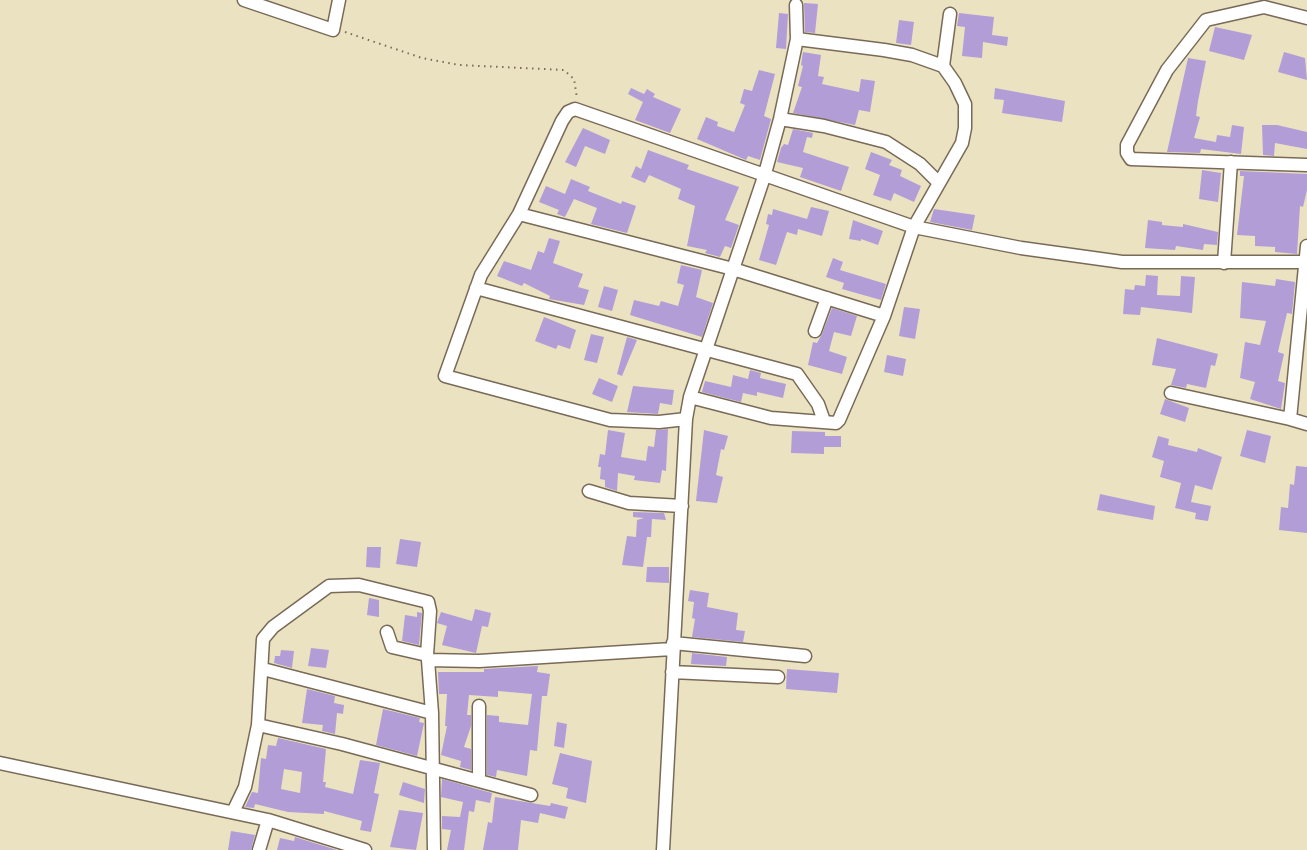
<!DOCTYPE html>
<style>
body{margin:0}
canvas{display:block;background:#ebe2c2}
</style>
<canvas width="1307" height="850"></canvas>
<script>
const context = document.querySelector('canvas').getContext('2d');
context.lineJoin = 'round';
function fillPath(path, color) { context.fillStyle = color; context.fill(path, 'evenodd'); }
const shape = rows => new Path2D(rows.map(r => 'M' + r).join(''));
function trace(path, color, width, dash) { context.strokeStyle = color; context.lineWidth = width; context.lineCap = dash ? 'butt' : 'round'; context.setLineDash(dash || []); context.stroke(path); }
fillPath(shape([
 [804,3,818,4,815,33,805,32],
 [779,13,788,14,786,49,776,48],
 [959,13,994,17,992,35,1008,37,1007,46,983,42,982,58,962,56,965,27,957,26],
 [899,20,914,22,911,45,896,43],
 [1215,27,1252,35,1244,60,1209,51],
 [803,52,821,55,818,76,824,77,822,84,859,92,861,79,875,81,870,112,859,110,855,125,793,113,802,87,798,86,803,66,801,65],
 [1284,52,1305,58,1307,80,1278,72],
 [1188,58,1206,61,1198,101,1196,116,1200,117,1194,138,1216,142,1217,135,1230,137,1232,125,1244,127,1241,154,1201,149,1200,153,1167,152],
 [759,70,775,74,764,116,771,119,760,160,748,156,746,160,697,139,706,117,718,122,717,126,734,132,745,105,740,103,744,89,752,91],
 [631,88,644,94,647,89,655,94,653,97,681,109,670,133,635,120,643,102,628,94],
 [995,88,1065,101,1062,122,1002,113,1004,100,994,99],
 [1262,125,1277,125,1307,132,1307,149,1275,143,1274,156,1263,155],
 [583,128,610,140,605,154,585,146,576,167,565,162],
 [793,129,813,133,812,138,807,137,803,152,849,167,841,191,800,177,803,168,777,162,781,148,784,144,788,145],
 [648,150,689,165,687,169,739,187,725,220,739,225,731,248,725,246,720,257,705,253,707,250,687,246,695,206,678,199,681,189,649,175,645,183,631,177,636,166,641,169],
 [871,152,892,160,889,165,902,170,900,176,921,186,914,202,894,193,891,201,873,195,880,175,865,169],
 [1202,170,1221,173,1218,202,1199,199],
 [1240,171,1307,174,1307,190,1303,207,1300,206,1297,254,1275,252,1275,247,1255,246,1255,236,1237,235,1244,176,1240,176],
 [571,179,590,187,588,191,621,204,622,201,636,206,627,233,591,224,597,208,574,199,565,217,557,214,559,210,539,202,546,186,565,194],
 [811,207,829,211,822,236,798,229,797,235,787,232,776,265,759,260,769,225,766,224,768,214,772,215,773,209,807,219],
 [934,209,975,215,972,230,930,222],
 [853,220,883,231,878,245,861,239,861,241,849,239],
 [1148,220,1162,222,1162,225,1183,227,1183,224,1218,232,1217,245,1204,244,1203,250,1176,246,1175,250,1145,248],
 [549,238,560,241,553,263,583,274,578,287,589,290,584,305,549,299,550,296,524,283,522,286,497,276,504,261,531,270,538,251,544,253],
 [833,258,843,262,840,270,886,284,881,300,842,289,844,283,826,277],
 [681,265,702,270,696,297,713,303,702,337,630,315,634,300,659,306,661,301,678,306,684,285,677,283],
 [1146,275,1158,276,1157,295,1180,296,1181,276,1195,277,1192,313,1141,307,1140,315,1123,314,1125,289,1134,290,1135,285,1145,286],
 [1276,279,1295,282,1292,314,1287,313,1278,352,1284,354,1278,381,1285,383,1281,409,1250,399,1255,382,1240,378,1245,342,1260,345,1266,321,1240,318,1242,282,1275,286],
 [604,286,618,290,612,311,598,307],
 [904,307,920,309,915,339,899,336],
 [832,308,857,316,851,336,834,332,829,351,847,357,842,374,808,365,813,342,817,343,822,334],
 [544,317,576,330,570,349,558,345,556,349,535,341],
 [591,334,604,337,597,363,584,360],
 [627,337,637,340,622,376,617,374],
 [1157,338,1218,354,1215,366,1211,365,1206,388,1187,384,1186,388,1171,385,1176,369,1152,365],
 [887,355,906,359,903,376,884,372],
 [750,370,761,373,760,378,786,384,783,398,757,392,757,396,743,393,741,402,702,392,705,381,731,387,733,375,748,379],
 [599,378,618,386,612,402,592,394],
 [633,386,674,390,672,405,660,403,658,414,627,412],
 [1165,399,1189,408,1185,422,1160,414],
 [668,429,666,471,662,470,660,483,634,480,635,476,618,473,617,491,605,487,605,480,600,479,601,467,598,467,600,454,605,455,608,430,625,433,621,457,646,461,648,446,654,447,656,430],
 [704,430,728,436,724,450,721,449,716,475,723,477,717,503,696,501],
 [1247,430,1271,436,1265,463,1240,456],
 [792,431,825,432,825,436,841,436,841,447,824,447,824,454,791,453],
 [1158,436,1169,439,1168,445,1197,452,1198,448,1222,457,1212,490,1195,485,1191,502,1211,506,1208,521,1195,519,1196,513,1175,508,1181,483,1160,477,1164,461,1152,457],
 [1296,466,1307,467,1307,533,1279,530,1281,507,1288,508,1290,484,1294,485],
 [1100,494,1155,506,1153,520,1097,510],
 [633,512,664,513,666,520,652,519,651,537,647,537,643,567,622,565,627,536,636,537,637,520,644,518,633,517],
 [400,539,421,542,417,567,396,564],
 [367,547,381,547,380,568,366,567],
 [647,567,669,567,669,583,646,582],
 [690,590,709,593,707,607,738,613,736,630,745,631,743,642,692,637,695,619,692,618,694,602,688,601],
 [369,598,379,600,379,617,367,615],
 [475,609,491,613,488,627,482,626,476,653,442,645,447,626,437,623,441,612,472,621],
 [417,612,422,613,419,645,402,641,405,615,417,617],
 [311,648,329,650,326,668,308,666],
 [281,650,294,651,292,668,274,663,275,656,280,656],
 [692,653,727,657,726,666,691,664],
 [538,666,537,672,550,674,547,696,542,696,537,751,530,750,527,776,497,770,496,777,487,775,487,715,499,716,499,722,528,725,532,694,498,691,498,697,469,695,467,715,471,715,471,726,464,747,471,749,471,770,460,767,461,761,441,755,447,726,445,726,447,694,439,694,438,672,484,672,484,669],
 [787,669,839,673,837,693,786,689],
 [307,689,335,696,334,703,344,705,343,714,337,713,335,734,322,731,323,725,302,723],
 [383,709,420,718,419,722,424,723,417,756,376,745],
 [557,722,567,724,564,748,554,746],
 [278,738,326,749,323,782,326,782,325,787,353,794,360,760,380,763,374,793,379,794,371,832,360,830,362,821,324,811,324,814,288,812,255,804,254,808,245,807,252,792,258,793,261,758,266,759,268,745,276,746],
 [284,769,302,772,300,793,281,789],
 [560,753,592,761,586,803,566,798,568,788,552,784],
 [442,779,492,793,490,803,476,800,474,812,469,811,464,850,447,850,451,830,442,829,442,816,460,817,463,802,441,797],
 [403,782,425,789,424,803,399,795],
 [495,797,550,806,551,803,568,807,565,819,540,813,538,823,521,820,518,850,483,850,488,822,492,823],
 [399,810,423,813,416,850,390,847],
 [231,831,255,835,251,850,228,850],
 [295,837,337,850,277,850,280,838,294,841]
]), '#b39dd7');
const minor = shape([
 [244,0,333,30,339,0],
 [1307,18,1264,7,1206,20,1167,70,1127,145,1127,153,1131,159,1307,165],
 [943,66,950,14],
 [780,119,824,126,886,142,920,164,938,182],
 [519,214,733,269,884,316],
 [1307,246,1290,419,1307,424],
 [1224,263,1231,162],
 [476,288,797,374,818,404,824,421],
 [815,331,827,298],
 [1171,393,1290,419],
 [690,397,771,418,836,423,839,420,884,316,914,227,962,143,965,128,965,104,955,83,943,66,912,55,884,50,797,39],
 [686,419,659,422,610,420,445,376,481,275,519,214,562,121,568,112,575,109,914,227,1021,248,1122,262,1307,262],
 [589,491,629,503,682,506],
 [387,632,392,647,427,655,428,660,479,661,672,649],
 [673,643,805,656],
 [428,660,432,713,434,850],
 [263,669,432,713],
 [672,672,778,677],
 [258,725,342,744,531,795],
 [0,763,268,820,365,850],
 [479,781,479,706],
 [233,812,245,787,258,725,263,639,273,627,329,586,359,585,428,602,430,611,427,655],
 [259,850,268,820],
 [663,850,686,419,690,397,764,177,780,119,797,39,796,5]
]);
trace(minor, '#796a57', 15);
trace(shape([
 [345,32,422,58,459,65,564,70,574,79,577,98]
]), '#796a57', 2, [1.5, 4.5]);
trace(minor, '#fff', 12);
</script>
